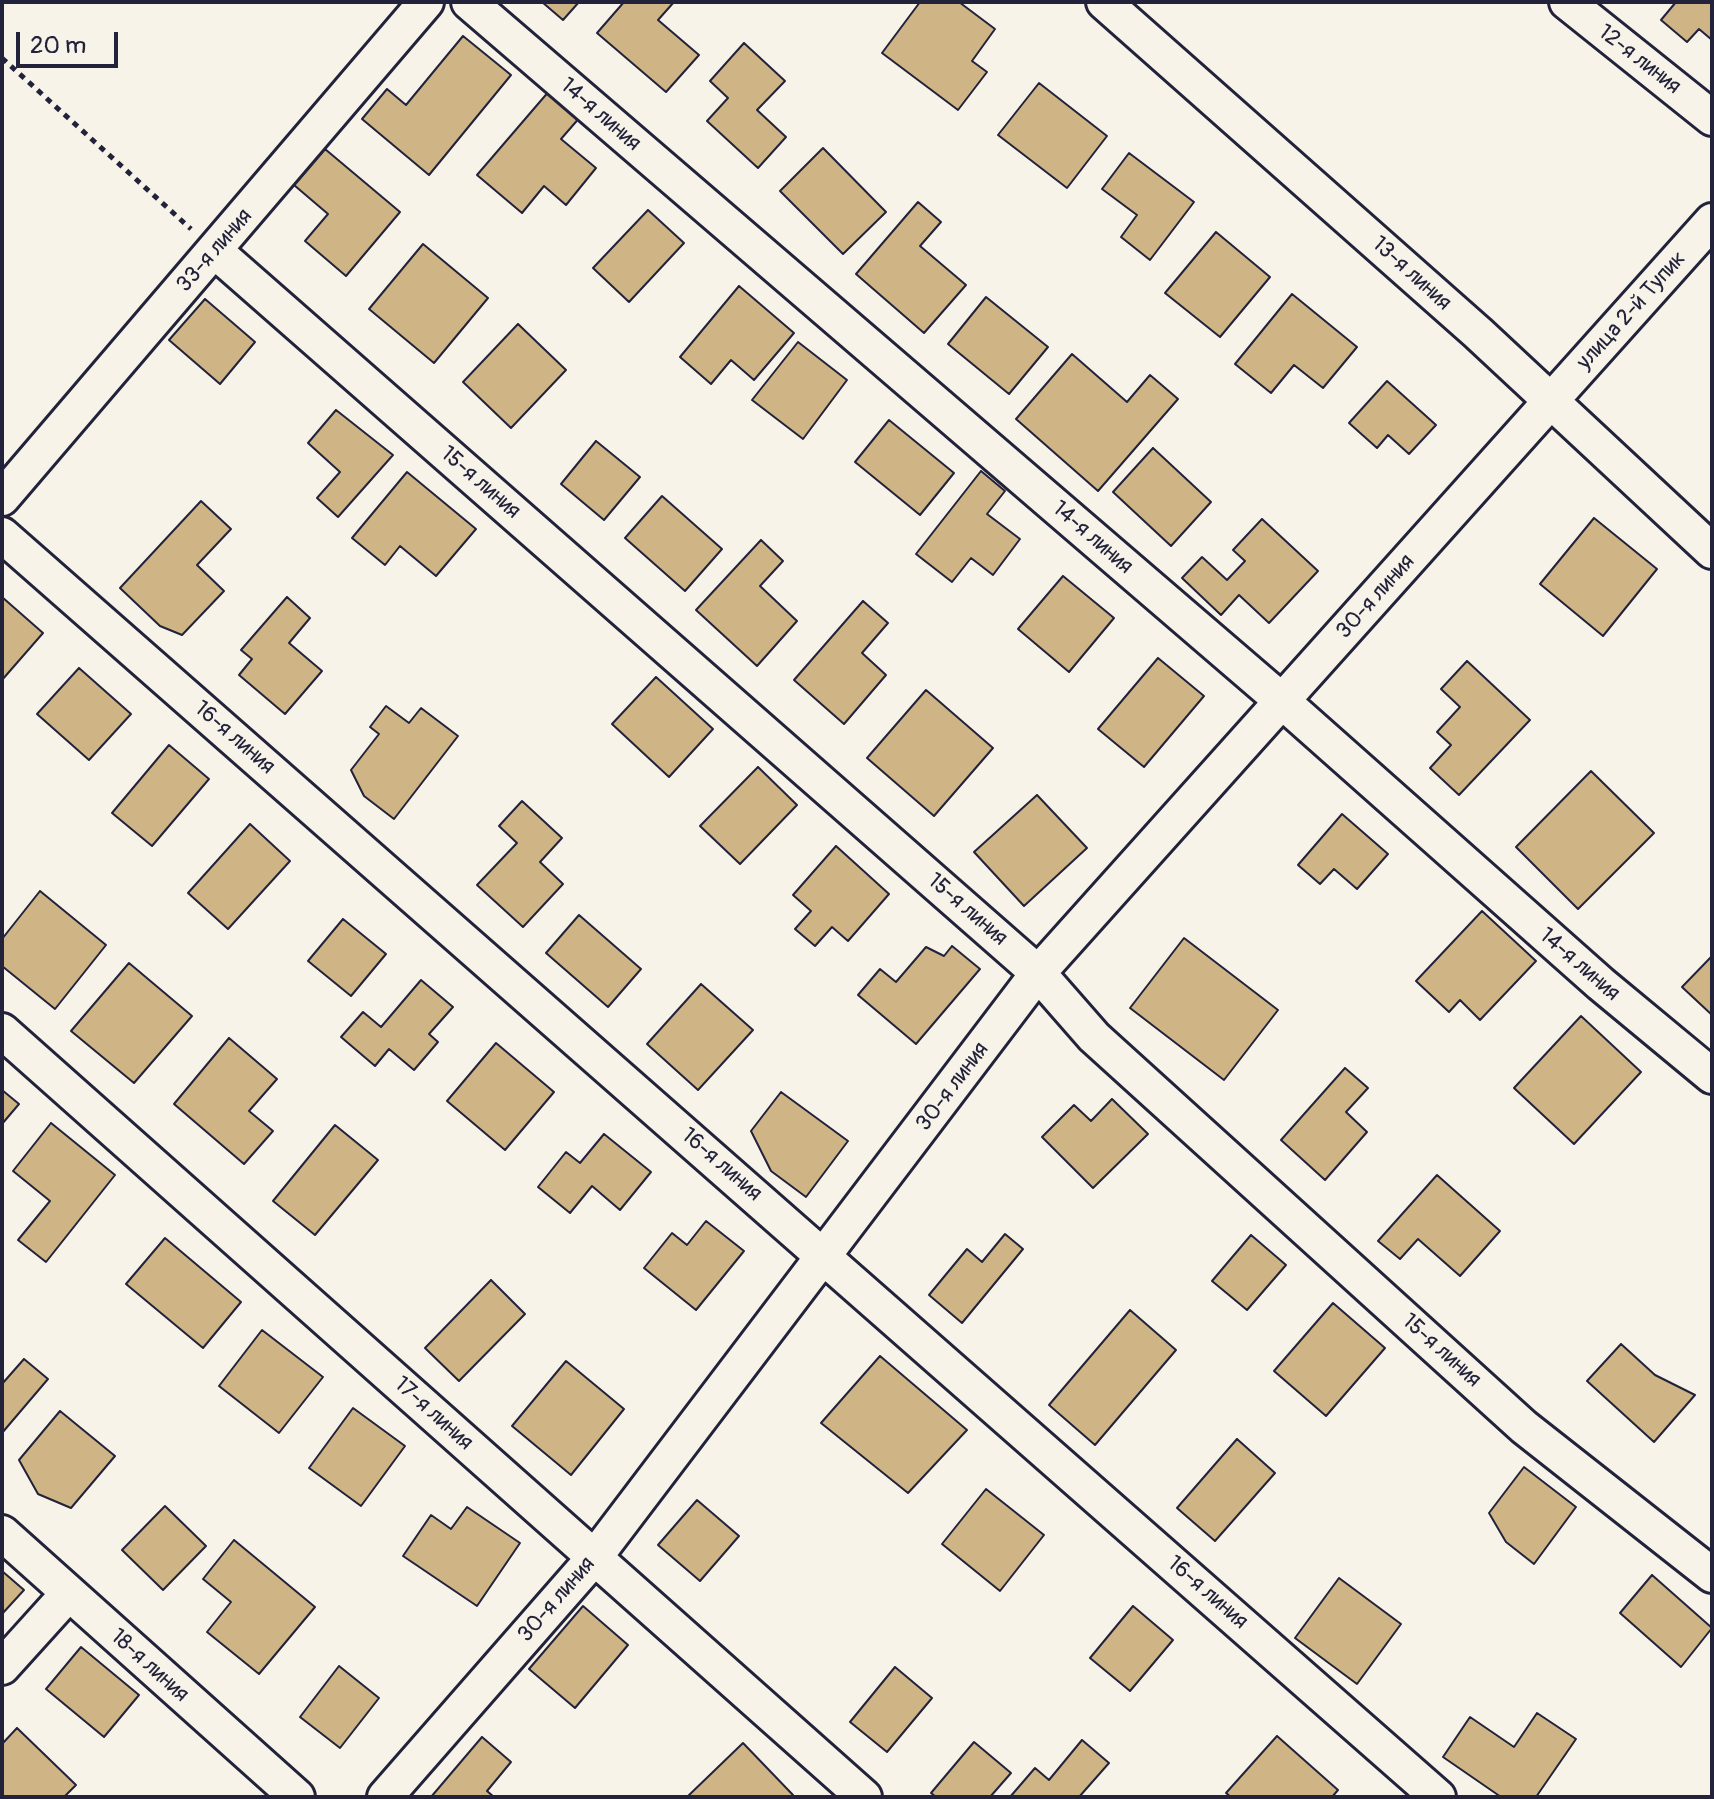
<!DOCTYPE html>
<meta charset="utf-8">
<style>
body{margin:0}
#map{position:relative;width:1714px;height:1799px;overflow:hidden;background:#f7f3e8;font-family:Pangolin,sans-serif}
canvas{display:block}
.frame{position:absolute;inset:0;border:4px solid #22223b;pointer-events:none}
.scale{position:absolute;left:16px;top:32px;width:102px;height:36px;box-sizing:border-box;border:4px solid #22223b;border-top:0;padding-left:10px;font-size:24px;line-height:28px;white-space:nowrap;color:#22223b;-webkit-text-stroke:6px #f7f3e8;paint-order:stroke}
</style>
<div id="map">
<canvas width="1714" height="1799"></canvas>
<div class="frame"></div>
<div class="scale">20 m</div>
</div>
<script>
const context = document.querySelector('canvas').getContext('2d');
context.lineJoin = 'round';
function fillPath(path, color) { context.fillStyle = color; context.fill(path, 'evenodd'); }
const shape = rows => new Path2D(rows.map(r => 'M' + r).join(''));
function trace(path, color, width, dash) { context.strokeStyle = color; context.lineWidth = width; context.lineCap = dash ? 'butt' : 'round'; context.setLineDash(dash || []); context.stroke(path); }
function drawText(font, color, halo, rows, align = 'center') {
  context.font = font + ' Pangolin,sans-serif'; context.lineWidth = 8; context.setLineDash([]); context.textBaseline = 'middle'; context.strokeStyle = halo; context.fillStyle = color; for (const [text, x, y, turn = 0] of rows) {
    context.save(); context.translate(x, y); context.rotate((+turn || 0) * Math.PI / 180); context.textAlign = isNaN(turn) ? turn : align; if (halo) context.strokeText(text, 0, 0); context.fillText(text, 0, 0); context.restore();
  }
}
const building = shape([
 [542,2,579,2,563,20,542,2],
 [624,2,674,2,658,20,699,55,666,92,597,33,624,2],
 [920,2,959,2,995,29,972,61,987,72,958,110,882,53,920,2],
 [1676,2,1712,2,1712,40,1699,29,1687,42,1661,20,1676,2],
 [463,36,511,75,429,175,362,119,387,89,406,105,463,36],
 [744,43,785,81,757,110,786,137,758,168,707,121,728,98,710,81,744,43],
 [1039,83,1107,136,1067,188,998,135,1039,83],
 [550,90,581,116,561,139,596,168,566,205,544,186,522,213,477,175,550,90],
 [823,148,886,212,843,254,780,191,823,148],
 [325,149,400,212,346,276,305,241,328,214,294,185,325,149],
 [1129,153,1194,202,1150,260,1121,237,1137,215,1102,189,1129,153],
 [918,202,941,222,920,246,966,285,924,333,856,274,918,202],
 [648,210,684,243,629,302,593,268,648,210],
 [1216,232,1270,277,1220,337,1165,293,1216,232],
 [423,244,488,298,434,363,369,309,423,244],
 [739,286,794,333,754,380,731,360,711,384,680,357,739,286],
 [1292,294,1357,347,1323,388,1294,365,1271,393,1235,364,1292,294],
 [986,297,1048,347,1009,394,948,344,986,297],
 [205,299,255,342,220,384,169,340,205,299],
 [518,324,566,370,511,428,463,382,518,324],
 [798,342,847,380,803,439,752,400,798,342],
 [1072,354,1127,402,1150,375,1178,399,1098,491,1016,419,1072,354],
 [1387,381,1436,425,1409,454,1388,435,1377,448,1349,423,1387,381],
 [336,410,393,455,338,517,317,498,340,472,308,443,336,410],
 [889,420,954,473,920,515,855,462,889,420],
 [596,441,640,477,604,520,561,484,596,441],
 [1153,448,1211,502,1171,546,1113,492,1153,448],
 [981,471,1005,491,987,514,1020,539,993,575,971,558,952,582,916,554,981,471],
 [407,472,476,529,436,576,400,546,385,565,352,538,407,472],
 [662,496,722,549,685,591,625,538,662,496],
 [201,501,231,529,197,565,224,591,182,635,160,626,120,588,201,501],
 [1594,518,1657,569,1603,636,1540,584,1594,518],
 [1262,519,1318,571,1269,623,1239,595,1221,615,1182,578,1202,557,1227,580,1245,561,1233,550,1262,519],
 [761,540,783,561,760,586,797,621,757,666,696,610,761,540],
 [1063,576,1114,618,1069,672,1018,629,1063,576],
 [2,597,43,633,2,680,2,597],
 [287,597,310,618,289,643,322,671,285,714,239,675,252,659,241,650,287,597],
 [863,601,888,623,862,653,886,675,844,724,794,680,863,601],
 [1158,658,1204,696,1144,767,1098,729,1158,658],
 [1467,661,1530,720,1459,795,1430,768,1451,745,1437,732,1460,707,1441,689,1467,661],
 [79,668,131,714,89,760,37,714,79,668],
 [656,677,713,729,669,777,612,724,656,677],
 [926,690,993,748,934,816,867,758,926,690],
 [386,706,409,723,421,708,458,736,394,819,364,796,351,770,379,734,370,727,386,706],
 [169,745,209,779,152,846,112,813,169,745],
 [758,767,797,805,740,864,700,826,758,767],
 [1591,771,1654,833,1578,909,1516,847,1591,771],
 [1037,795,1087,848,1024,906,974,852,1037,795],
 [522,801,562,838,540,862,563,884,523,927,477,885,517,843,499,826,522,801],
 [1342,814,1388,854,1357,889,1334,869,1320,884,1298,865,1342,814],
 [250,824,290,861,228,929,188,893,250,824],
 [836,846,889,894,848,941,832,927,815,946,795,929,811,911,793,895,836,846],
 [40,891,106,945,55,1009,2,966,2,939,40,891],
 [1482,911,1536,961,1480,1020,1460,1000,1449,1012,1416,981,1482,911],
 [579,915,641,969,608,1007,546,953,579,915],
 [343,919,386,954,351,996,308,961,343,919],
 [1184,938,1278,1010,1224,1080,1130,1008,1184,938],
 [952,946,980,969,916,1044,858,995,880,969,896,982,926,947,944,956,952,946],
 [1712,956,1712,1015,1682,987,1712,956],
 [129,963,192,1016,134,1083,71,1031,129,963],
 [421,980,453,1007,429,1034,438,1042,414,1070,389,1049,375,1066,341,1037,363,1012,381,1027,421,980],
 [701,984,753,1030,698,1090,647,1044,701,984],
 [1581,1016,1641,1072,1574,1144,1514,1088,1581,1016],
 [229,1038,277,1079,249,1111,273,1131,244,1164,174,1104,229,1038],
 [496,1043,554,1092,505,1150,447,1101,496,1043],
 [1345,1068,1368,1088,1346,1112,1367,1132,1325,1180,1281,1140,1345,1068],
 [2,1090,19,1104,2,1124,2,1090],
 [781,1092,848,1141,806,1197,771,1171,751,1131,781,1092],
 [1112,1099,1148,1134,1093,1188,1042,1137,1074,1105,1091,1121,1112,1099],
 [51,1123,115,1175,46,1262,18,1240,50,1201,13,1171,51,1123],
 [335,1125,378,1160,315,1235,273,1201,335,1125],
 [604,1134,651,1172,620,1210,592,1186,570,1213,538,1187,566,1152,580,1163,604,1134],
 [1437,1175,1500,1231,1460,1276,1418,1239,1400,1259,1378,1241,1437,1175],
 [706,1221,744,1251,696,1310,644,1268,672,1233,687,1245,706,1221],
 [1005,1234,1023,1249,962,1323,929,1295,967,1249,982,1262,1005,1234],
 [1251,1235,1286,1265,1247,1310,1212,1281,1251,1235],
 [165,1238,241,1302,203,1348,126,1284,165,1238],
 [491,1280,525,1314,459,1381,425,1348,491,1280],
 [1333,1303,1385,1348,1326,1416,1274,1371,1333,1303],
 [1130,1310,1176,1350,1095,1445,1049,1405,1130,1310],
 [262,1330,323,1377,279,1433,219,1386,262,1330],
 [1621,1344,1655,1375,1695,1395,1654,1442,1587,1381,1621,1344],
 [880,1356,967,1430,908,1493,821,1423,880,1356],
 [24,1359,48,1379,2,1433,2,1384,24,1359],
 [566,1361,624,1409,571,1475,512,1426,566,1361],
 [353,1408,405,1446,361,1506,309,1468,353,1408],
 [60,1411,115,1456,71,1508,38,1494,19,1460,60,1411],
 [1237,1439,1275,1473,1215,1541,1177,1508,1237,1439],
 [1524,1467,1576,1507,1534,1564,1506,1542,1489,1513,1524,1467],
 [986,1489,1044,1535,1000,1591,942,1544,986,1489],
 [697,1500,739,1536,700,1581,658,1545,697,1500],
 [165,1506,206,1546,163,1590,122,1550,165,1506],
 [467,1507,520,1543,477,1606,403,1556,431,1515,451,1529,467,1507],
 [234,1540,315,1607,259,1674,207,1632,231,1602,203,1579,234,1540],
 [2,1571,24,1590,2,1614,2,1571],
 [1652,1575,1712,1628,1681,1667,1620,1613,1652,1575],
 [1339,1578,1401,1624,1357,1684,1295,1638,1339,1578],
 [583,1606,628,1645,575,1708,529,1669,583,1606],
 [1133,1606,1173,1640,1130,1691,1090,1658,1133,1606],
 [81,1647,139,1695,104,1737,46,1689,81,1647],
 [339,1666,379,1698,340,1748,300,1717,339,1666],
 [895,1667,932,1698,887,1752,850,1722,895,1667],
 [1537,1713,1576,1739,1536,1797,1501,1797,1443,1757,1470,1717,1514,1747,1537,1713],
 [17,1728,76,1785,64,1797,2,1797,2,1744,17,1728],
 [1277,1736,1338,1790,1332,1797,1231,1797,1226,1793,1277,1736],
 [482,1737,511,1762,487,1791,494,1797,431,1797,482,1737],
 [1082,1740,1109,1763,1079,1797,1010,1797,1035,1768,1049,1780,1082,1740],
 [974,1742,1011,1773,990,1797,936,1797,931,1793,974,1742],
 [743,1743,793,1795,791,1797,687,1797,743,1743]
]);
fillPath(building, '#cfb585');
trace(building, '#22223b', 2);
const minor = shape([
 [469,2,1282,701,1601,984,1712,1076],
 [1104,2,1478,333,1712,551],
 [1567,2,1712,118],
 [215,251,1038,973,1094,1037,1524,1427,1712,1575],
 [2,498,426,2],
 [2,535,1438,1797],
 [2,1031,864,1797],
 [2,1533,297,1797],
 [2,1667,68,1594],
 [385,1797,594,1558,1038,973,1712,221]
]);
trace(minor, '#22223b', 40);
trace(shape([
 [2,58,191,229]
]), '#22223b', 5, [6, 6]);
trace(minor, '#f7f3e8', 34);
drawText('22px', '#22223b', '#f7f3e8', [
 ["12-я линия",1639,60,38],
 ["14-я линия",600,115,41],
 ["33-я линия",215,251,-49],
 ["13-я линия",1411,274,42],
 ["улица 2-й Тупик",1632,311,-48],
 ["15-я линия",480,483,41],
 ["14-я линия",1092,538,41],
 ["30-я линия",1376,597,-48],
 ["16-я линия",234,738,41],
 ["15-я линия",967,910,41],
 ["14-я линия",1579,965,41],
 ["30-я линия",953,1087,-53],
 ["16-я линия",721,1165,41],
 ["15-я линия",1441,1351,42],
 ["17-я линия",433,1414,42],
 ["16-я линия",1207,1593,41],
 ["30-я линия",557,1600,-49],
 ["18-я линия",149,1666,42]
]);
</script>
